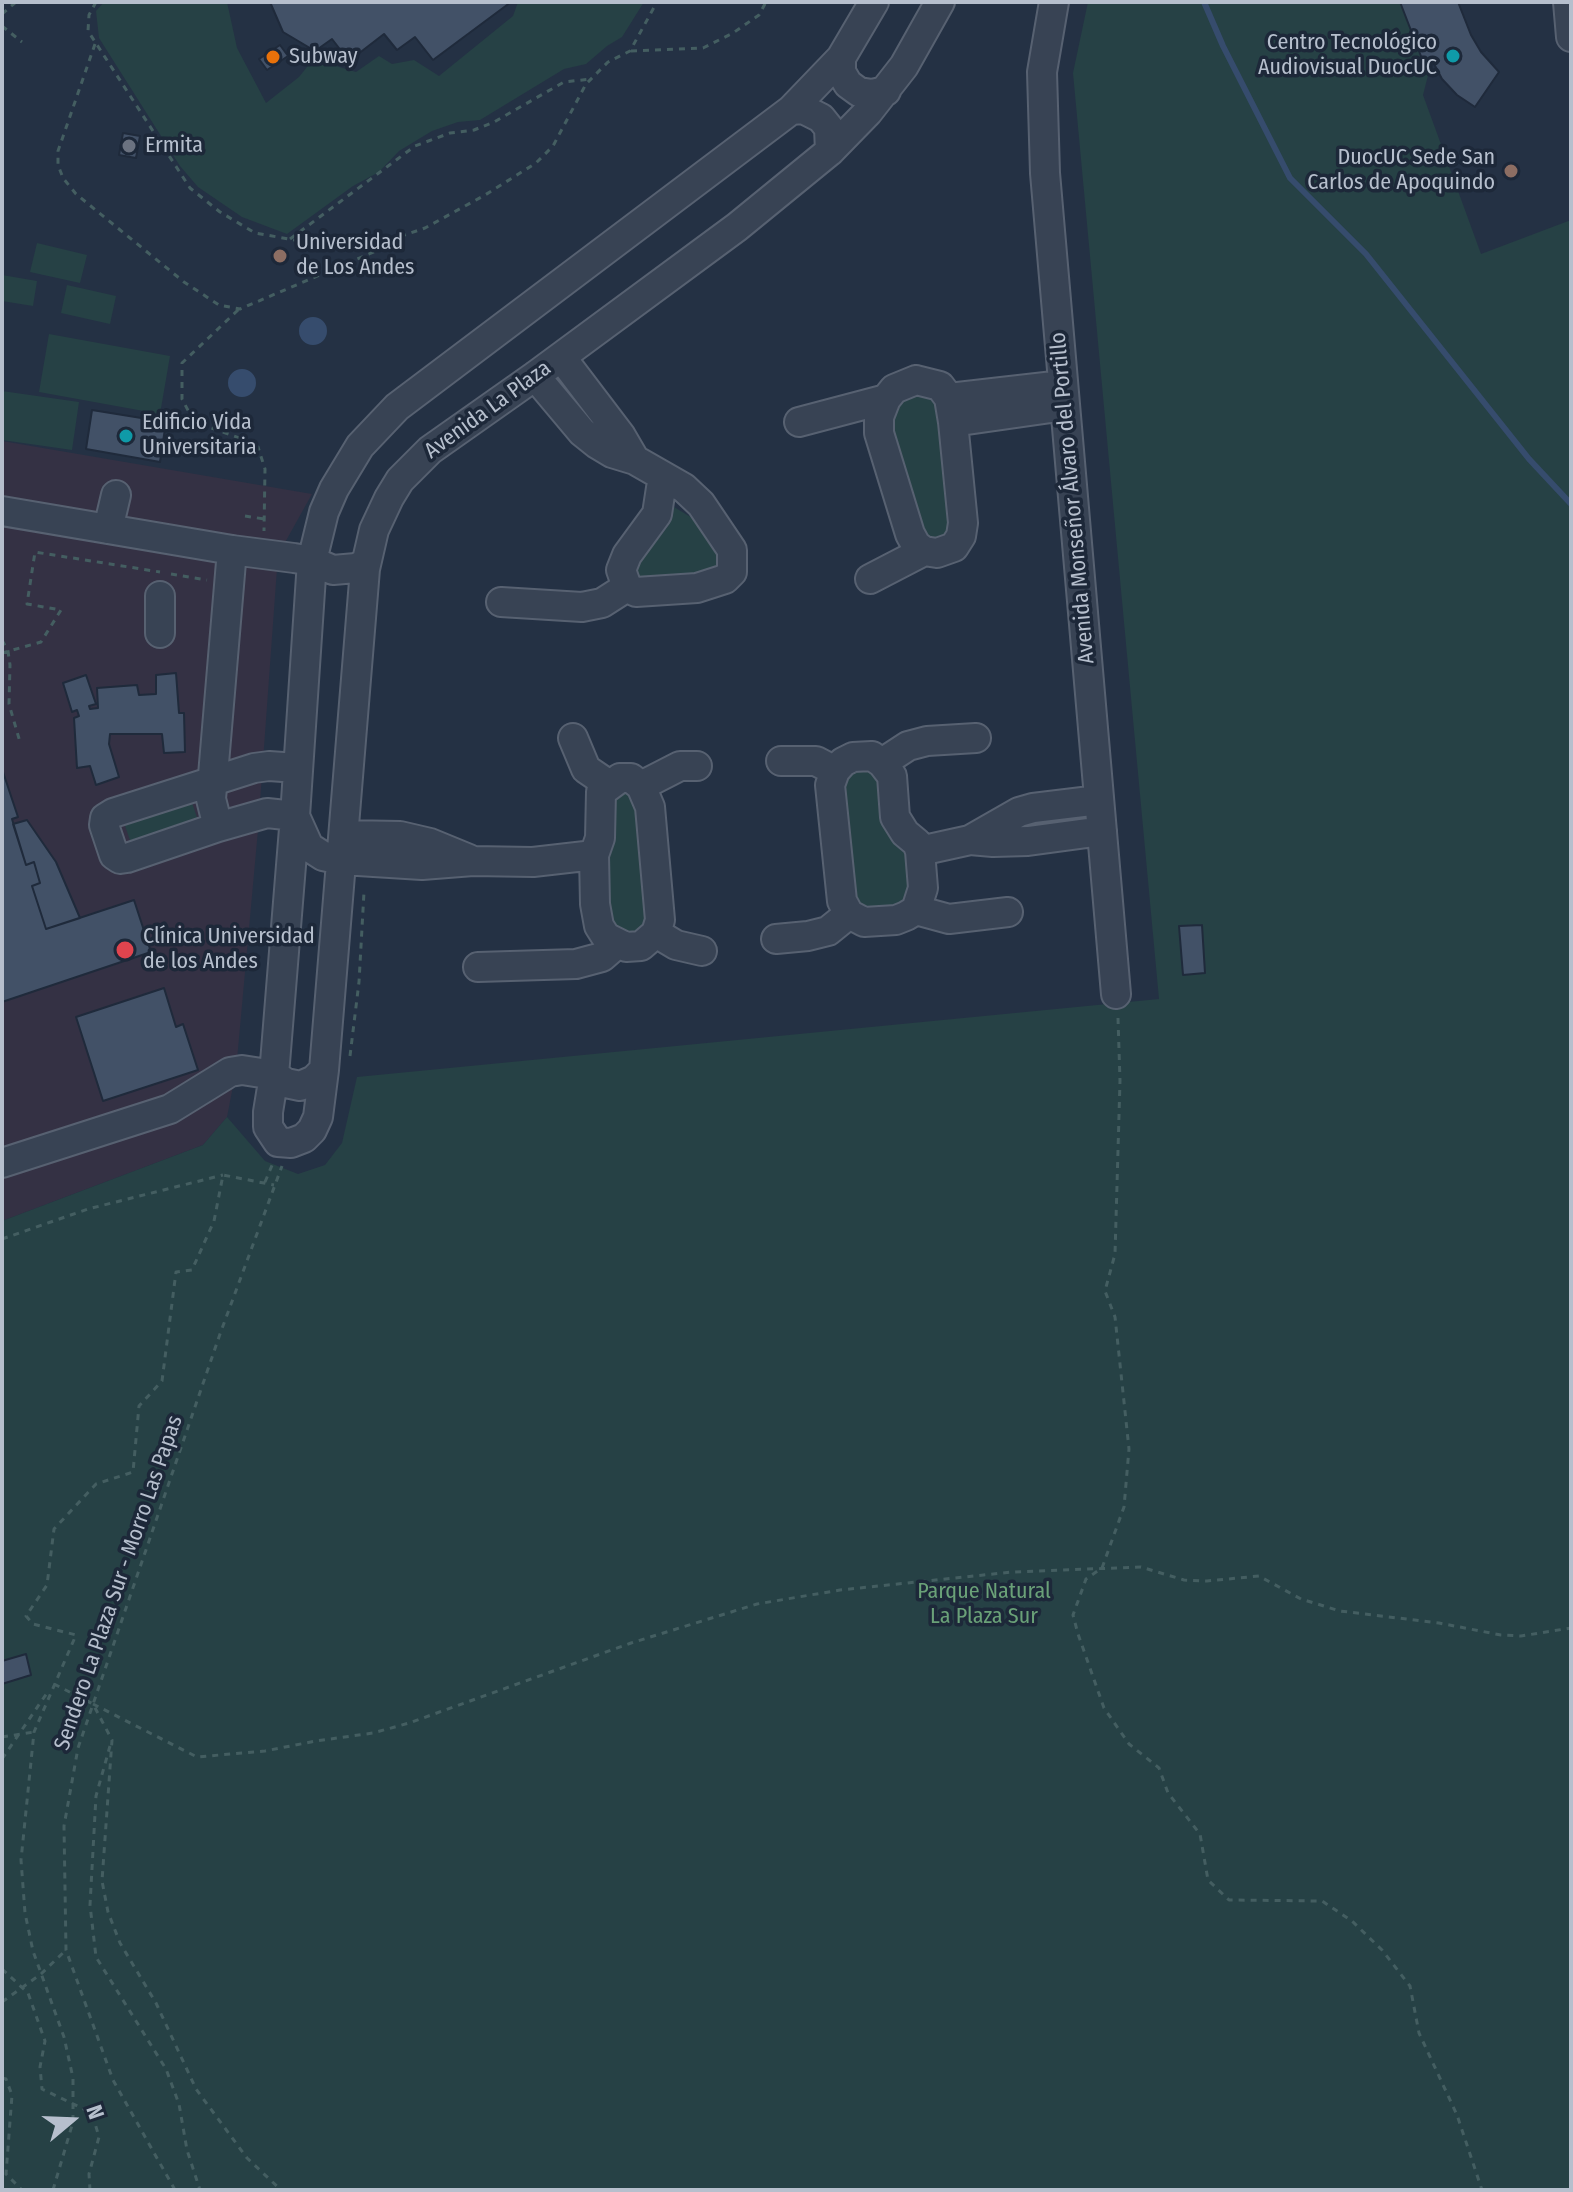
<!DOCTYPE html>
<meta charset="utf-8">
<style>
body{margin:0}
#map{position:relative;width:1573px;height:2192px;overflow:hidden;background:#243144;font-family:"Fira Sans Condensed",sans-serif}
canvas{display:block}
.frame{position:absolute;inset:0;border:4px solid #b6bfcd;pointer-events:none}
.north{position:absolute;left:32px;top:2080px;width:80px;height:80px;-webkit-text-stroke:6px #1d2839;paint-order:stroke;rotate:71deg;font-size:22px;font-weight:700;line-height:32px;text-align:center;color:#b6bfcd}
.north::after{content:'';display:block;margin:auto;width:28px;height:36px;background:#b6bfcd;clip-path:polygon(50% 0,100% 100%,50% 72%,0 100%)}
</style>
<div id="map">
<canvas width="1573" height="2192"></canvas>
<div class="frame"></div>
<div class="north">N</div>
</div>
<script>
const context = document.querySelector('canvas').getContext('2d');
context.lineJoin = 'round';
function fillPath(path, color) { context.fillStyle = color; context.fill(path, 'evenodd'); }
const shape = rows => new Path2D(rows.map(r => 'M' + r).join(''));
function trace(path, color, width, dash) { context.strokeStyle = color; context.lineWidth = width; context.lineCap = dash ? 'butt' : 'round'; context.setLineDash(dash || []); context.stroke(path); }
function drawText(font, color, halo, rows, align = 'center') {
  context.font = font + ' "Fira Sans Condensed",sans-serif'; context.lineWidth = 7; context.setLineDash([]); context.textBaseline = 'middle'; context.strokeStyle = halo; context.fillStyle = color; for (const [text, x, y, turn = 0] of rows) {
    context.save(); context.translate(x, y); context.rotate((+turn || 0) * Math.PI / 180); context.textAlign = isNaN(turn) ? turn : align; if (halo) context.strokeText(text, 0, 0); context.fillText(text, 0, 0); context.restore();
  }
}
fillPath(shape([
 [2,441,312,494,278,555,258,830,236,1071,227,1117,203,1145,2,1221]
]), '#343144');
fillPath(shape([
 [104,2,227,2,237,48,266,103,299,77,311,62,326,63,356,72,379,56,392,64,414,60,439,76,513,16,518,2,644,2,622,37,607,46,586,64,564,69,480,120,458,122,432,131,399,151,379,172,353,186,287,234,242,217,198,187,180,166,99,38,96,11],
 [1088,2,1400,2,1424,63,1432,60,1423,95,1481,254,1571,220,1571,2190,2,2190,2,1221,203,1145,227,1117,265,1161,298,1174,325,1165,342,1143,357,1077,1159,999,1073,73],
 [37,243,87,255,80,283,30,272],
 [2,275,37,281,33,306,2,301],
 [67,285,116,296,110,324,61,313],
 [49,334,170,356,160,414,39,392],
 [928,388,940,403,955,523,949,542,927,547,887,421,896,399],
 [2,391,79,402,72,450,2,440],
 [674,507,694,519,715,537,723,555,714,573,635,579,630,568,659,538,669,525],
 [868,765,883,778,912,856,914,881,905,906,857,911,835,796,846,770],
 [625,788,642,806,652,926,634,939,616,934,607,907,609,863,614,832,608,792],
 [191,800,199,823,132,846,124,823]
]), '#264145');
fillPath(shape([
 '299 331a14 14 0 1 1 28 0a14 14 0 1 1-28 0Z',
 '228 383a14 14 0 1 1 28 0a14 14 0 1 1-28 0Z'
]), '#364c6d');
trace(shape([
 [1204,2,1223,46,1290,178,1366,254,1529,459,1571,504]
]), '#364c6d', 6);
const building = shape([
 [270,2,511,2,433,60,415,37,397,50,384,34,349,61,332,39,315,51,283,32,270,2],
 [1400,2,1458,2,1471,35,1481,52,1499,72,1475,107,1457,95,1442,79,1432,60,1424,64,1400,2],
 [280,45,288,56,267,70,259,59,280,45],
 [123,133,140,136,136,158,119,155,123,133],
 [92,410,166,422,160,462,86,449,92,410],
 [176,673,179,713,184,713,185,752,164,753,162,734,110,734,109,744,119,777,96,785,90,766,77,768,74,718,79,716,77,710,72,712,63,683,86,675,96,704,89,706,90,709,98,708,97,688,137,685,139,695,156,694,156,675,176,673],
 [2,769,18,817,12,819,26,865,34,862,40,883,32,886,46,929,134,900,151,952,2,1002,2,769],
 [27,820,56,862,80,918,46,929,32,886,40,883,34,862,26,865,13,824,27,820],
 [1202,925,1205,973,1183,975,1179,926,1202,925],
 [164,988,176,1027,183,1024,198,1070,103,1101,76,1017,164,988],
 [26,1654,31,1675,2,1684,2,1661,26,1654]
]);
fillPath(building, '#425167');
trace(building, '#1f2a3b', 2);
const minor = shape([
 [874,2,841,58,791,110,397,407,360,446,334,489,324,512,312,561,295,816,274,1075,268,1112,268,1127,278,1142,291,1143,304,1138,312,1130,318,1117,324,1070,365,569,374,530,389,498,400,480,430,450,535,376,737,227,830,151,868,112,904,66,940,2],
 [1054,2,1042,72,1045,173,1116,994],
 [1568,2,1571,37],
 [841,58,841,72,848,84,859,92,872,94,886,91],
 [791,110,803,109,821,118,829,128,830,151],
 [561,357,621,436,635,460],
 [535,376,582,432,597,444,612,453,635,460,684,488,701,504,732,550,732,572,725,579,697,588,636,592,627,587,621,570,627,555,657,514,661,488,665,479],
 [916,380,940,386,949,398,953,422,963,523,961,536,954,547,937,553,924,551,916,545,910,534,879,433,879,417,886,399,894,389,916,380],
 [949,398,1063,385],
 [799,422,886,399],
 [953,422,1065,406],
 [2,511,232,550,294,558,312,561,333,570,356,568,366,563],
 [108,529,116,495],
 [870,579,924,551],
 [501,602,582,607,602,603,627,587],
 [160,633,160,596],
 [573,738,586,769,608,784],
 [872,756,882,763,892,776,895,817,905,833,917,843,920,851,923,888,916,910,906,916,896,920,864,922,849,914,842,901,830,785,835,771,843,762,853,757,872,756],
 [781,761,816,761,835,771],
 [882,763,908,746,927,741,976,738],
 [297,768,269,766,254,768,113,813,105,818,104,825,114,855,120,859,127,858,218,827,267,813,295,816,309,847,323,856,342,860,422,865,473,861,533,862,594,855],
 [620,778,631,778,641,786,650,807,660,920,656,933,641,946,626,947,606,937,599,926,595,904,594,855,600,838,601,792,620,778],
 [641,786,680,766,697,766],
 [218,827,211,799,232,550],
 [344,835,400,836,430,843,469,859],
 [970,840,993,842,1028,841,1102,831],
 [920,851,970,840,1019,812,1033,808,1099,800],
 [916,910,949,919,1008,912],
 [656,933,676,945,702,951],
 [776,939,808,936,828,931,849,914],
 [478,967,576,964,602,957,617,944],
 [274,1075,286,1083,300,1086,314,1080,324,1070],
 [2,1163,170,1109,230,1072,242,1070,274,1075]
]);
trace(minor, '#576171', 32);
trace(shape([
 [96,2,89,15,88,31,190,188,220,212,255,233,311,243,349,245,399,237,425,228,485,195,536,163,553,146,586,84,608,62,630,51,657,2],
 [2,14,16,2],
 [2,26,22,42],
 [95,44,58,151,58,165,63,178,76,194,184,282,219,305,240,309,376,251,396,238],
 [631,51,703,48,733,33,759,15,766,2],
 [290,239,415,146,450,133,474,130,494,122,564,82,591,79],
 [238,310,182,363,182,399,190,414,206,426,248,441,258,447,265,469,264,531],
 [245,516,264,519],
 [171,574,207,580],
 [2,640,8,651,10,665,9,704,20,742],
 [2,653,41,642,61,610,27,604,35,552,160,572],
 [1118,1018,1120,1081,1115,1254,1105,1291,1115,1317,1129,1449,1124,1507,1102,1568,1086,1579,1073,1615,1078,1634,1104,1708,1129,1744,1159,1768,1168,1793,1200,1834,1208,1880,1229,1900,1322,1901,1352,1921,1382,1950,1410,1986,1419,2033,1457,2115,1482,2190],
 [350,1056,359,982,364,892],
 [265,1182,273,1163],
 [2,1239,88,1209,223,1175],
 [54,1684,93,1704,112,1740,102,1881,108,1912,120,1943,156,2003,196,2089,247,2158,281,2190],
 [93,1704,197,1757,265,1751,316,1741,373,1733,409,1723,631,1643,757,1604,840,1590,1012,1572,1141,1567,1184,1580,1207,1581,1259,1576,1301,1599,1340,1611,1439,1623,1501,1635,1521,1636,1571,1628],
 [2,1737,34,1732],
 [110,1746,96,1796,90,1905,96,1957,166,2069,179,2104,187,2150,200,2190],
 [2,1759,49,1690],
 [2,1969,28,1993,45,2041,40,2067,42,2089,92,2113,99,2137,89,2174,90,2190],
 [2,2002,41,1974,66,1950],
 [2,2078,6,2079,12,2095,6,2174,22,2190],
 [53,2190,73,2122,73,2078,64,2037,33,1951,25,1913,21,1860,34,1732,76,1635,33,1624,26,1616,47,1585,54,1529,96,1484,133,1472,139,1406,162,1381,176,1272,192,1270,214,1221,223,1175,274,1185],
 [175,2190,113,2080,66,1950,64,1826,78,1748,220,1334,282,1166]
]), '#445e61', 3, [6, 6]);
trace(minor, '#384354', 28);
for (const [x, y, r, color] of [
 [1453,56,8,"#0f9aa8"],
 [273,57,8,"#e8710a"],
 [129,146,8,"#6b7280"],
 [1511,171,8,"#8d6e63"],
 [280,256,8,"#8d6e63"],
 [126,436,8,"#0f9aa8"],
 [125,950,10,"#e0444e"]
]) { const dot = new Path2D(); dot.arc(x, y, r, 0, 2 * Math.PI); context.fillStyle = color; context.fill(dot); trace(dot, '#1d2839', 3); }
drawText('22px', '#b6bfcd', '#1d2839', [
 ["Centro Tecnológico",1437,43,"right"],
 ["Audiovisual DuocUC",1437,68,"right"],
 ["Subway",289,57],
 ["Ermita",145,146],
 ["DuocUC Sede San",1495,158,"right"],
 ["Carlos de Apoquindo",1495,183,"right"],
 ["Universidad",296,243],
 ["de Los Andes",296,268],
 ["Edificio Vida",142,423],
 ["Universitaria",142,448],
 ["Clínica Universidad",143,937],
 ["de los Andes",143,962]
], 'left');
drawText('22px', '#b6bfcd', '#1d2839', [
 ["Avenida La Plaza",488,410,-36],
 ["Avenida Monseñor Álvaro del Portillo",1073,498,-95],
 ["Sendero La Plaza Sur - Morro Las Papas",119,1583,-71]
]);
drawText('22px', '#6aa178', '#1d2839', [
 ["Parque Natural",984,1592],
 ["La Plaza Sur",984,1617]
]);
</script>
